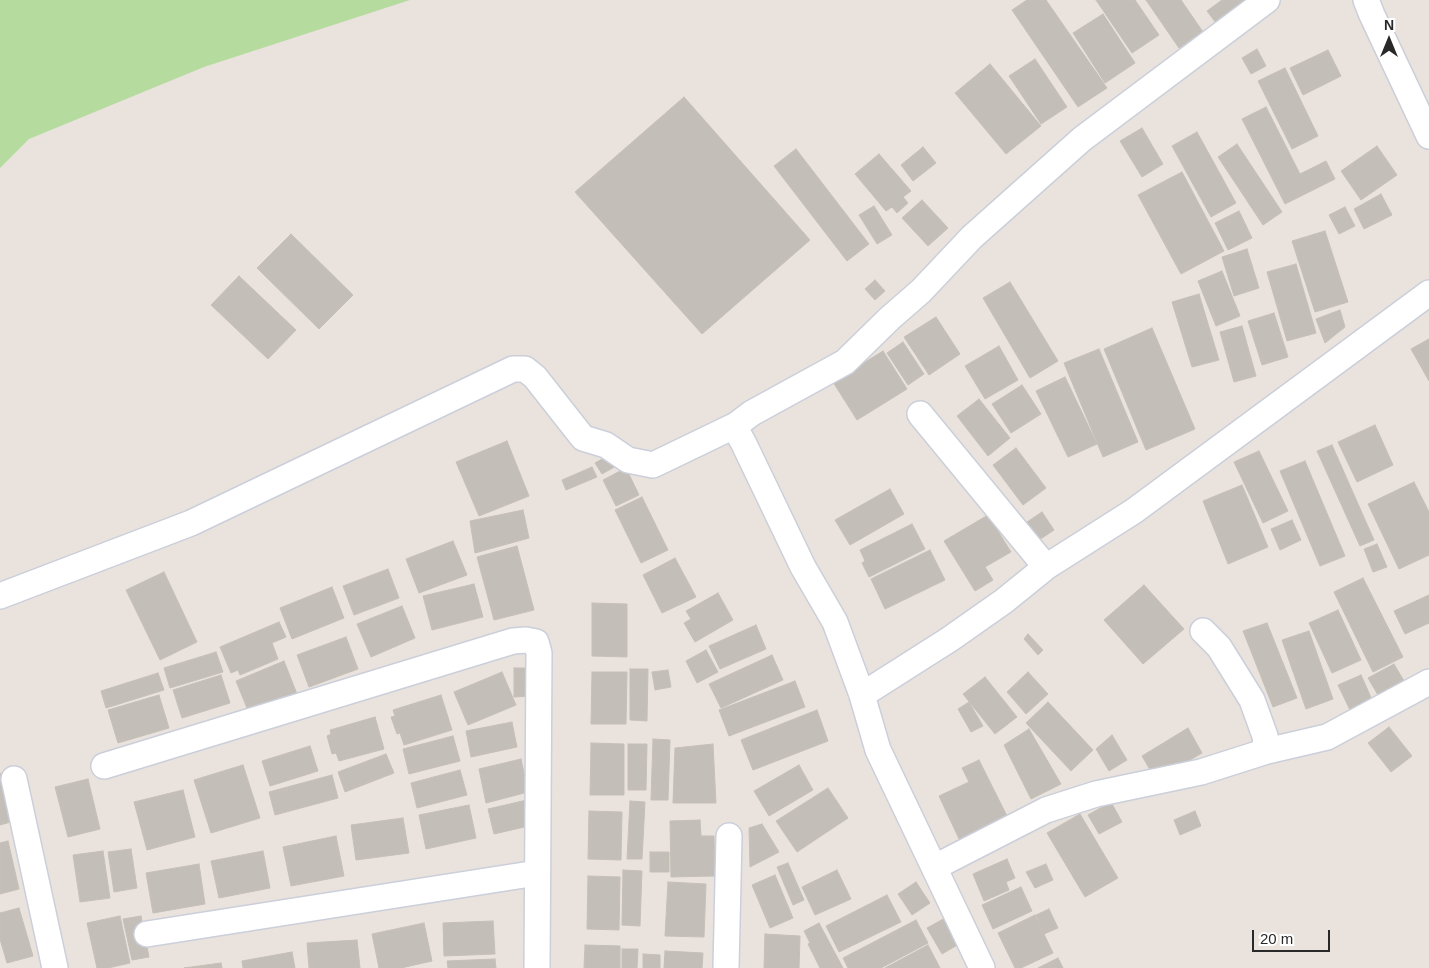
<!DOCTYPE html>
<style>
body{margin:0}
#map{position:relative;width:1429px;height:968px;overflow:hidden;background:#eae3dd;font-family:Helvetica,sans-serif}
canvas{display:block}
.north{position:absolute;left:1364px;top:15px;width:50px;height:50px;-webkit-text-stroke:4px #fff;paint-order:stroke;rotate:0deg;font-size:14px;font-weight:700;line-height:20px;text-align:center;color:#292929}
.north::after{content:'';display:block;margin:auto;width:18px;height:22px;background:#292929;clip-path:polygon(50% 0,100% 100%,50% 72%,0 100%)}
.scale{position:absolute;left:1252px;top:930px;width:78px;height:22px;box-sizing:border-box;border:2px solid #292929;border-top:0;padding-left:6px;font-size:15px;line-height:18px;white-space:nowrap;color:#292929;-webkit-text-stroke:4px #fff;paint-order:stroke}
</style>
<div id="map">
<canvas width="1429" height="968"></canvas>
<div class="north">N</div>
<div class="scale">20 m</div>
</div>
<script>
const context = document.querySelector('canvas').getContext('2d');
context.lineJoin = 'round';
function fillPath(path, color) { context.fillStyle = color; context.fill(path, 'evenodd'); }
const shape = rows => new Path2D(rows.map(r => 'M' + r).join(''));
function trace(path, color, width, dash) { context.strokeStyle = color; context.lineWidth = width; context.lineCap = dash ? 'butt' : 'round'; context.setLineDash(dash || []); context.stroke(path); }
fillPath(shape([
 [0,0,410,0,204,67,29,139,0,168]
]), '#b6db9f');
const building = shape([
 [1027,0,1046,0,1107,88,1078,107,1012,10,1027,0],
 [1096,0,1135,0,1159,35,1132,53,1096,0],
 [1146,0,1181,0,1203,32,1179,48,1146,0],
 [1222,0,1250,0,1216,23,1207,11,1222,0],
 [1103,14,1135,63,1105,83,1073,33,1103,14],
 [1257,49,1266,66,1251,74,1242,58,1257,49],
 [1328,50,1341,76,1303,95,1290,68,1328,50],
 [1035,59,1067,107,1041,124,1009,76,1035,59],
 [990,64,1041,126,1006,154,955,93,990,64],
 [1285,68,1318,136,1292,149,1258,81,1285,68],
 [684,97,810,240,702,334,575,192,684,97],
 [1266,107,1300,174,1326,161,1335,179,1285,204,1242,119,1266,107],
 [1142,128,1163,164,1142,177,1120,141,1142,128],
 [1197,132,1236,203,1211,217,1172,146,1197,132],
 [1237,144,1282,212,1263,225,1218,157,1237,144],
 [1377,146,1397,175,1361,200,1341,171,1377,146],
 [923,147,936,163,913,181,901,165,923,147],
 [796,149,869,244,847,261,774,166,796,149],
 [879,154,911,191,903,197,908,203,897,213,892,207,886,211,855,174,879,154],
 [1182,172,1224,251,1181,274,1138,195,1182,172],
 [1381,194,1392,215,1364,229,1354,209,1381,194],
 [922,200,948,228,928,246,902,218,922,200],
 [874,206,892,235,877,244,859,215,874,206],
 [1345,207,1355,226,1339,234,1329,215,1345,207],
 [1239,211,1252,238,1228,250,1215,223,1239,211],
 [1325,231,1348,302,1315,312,1292,241,1325,231],
 [291,234,353,295,319,329,257,268,291,234],
 [1247,249,1259,288,1234,296,1222,257,1247,249],
 [1296,264,1316,333,1287,341,1267,272,1296,264],
 [1222,271,1240,316,1216,326,1198,281,1222,271],
 [239,276,296,330,268,359,211,305,239,276],
 [875,280,885,291,875,300,865,289,875,280],
 [1010,282,1058,361,1030,378,983,298,1010,282],
 [1199,294,1219,360,1192,367,1172,302,1199,294],
 [1340,310,1345,327,1325,343,1316,319,1340,310],
 [1274,313,1288,357,1262,365,1248,321,1274,313],
 [936,317,960,354,929,375,904,337,936,317],
 [1242,326,1256,376,1234,382,1220,332,1242,326],
 [1152,328,1195,429,1146,450,1104,349,1152,328],
 [1429,339,1429,381,1411,349,1429,339],
 [903,342,924,374,908,385,887,353,903,342],
 [999,346,1018,380,985,399,965,366,999,346],
 [1099,349,1138,442,1103,457,1064,363,1099,349],
 [883,351,907,389,857,420,833,382,883,351],
 [1065,377,1097,444,1068,457,1036,391,1065,377],
 [1022,385,1041,414,1011,433,992,404,1022,385],
 [979,399,1010,438,988,456,957,416,979,399],
 [1375,425,1393,465,1357,482,1338,442,1375,425],
 [507,441,529,496,479,516,456,462,507,441],
 [1332,445,1374,540,1360,546,1317,451,1332,445],
 [1016,448,1046,488,1023,505,993,465,1016,448],
 [1259,451,1288,511,1263,523,1234,462,1259,451],
 [609,455,616,466,602,474,595,463,609,455],
 [1305,461,1345,556,1320,566,1280,471,1305,461],
 [592,467,597,477,566,490,562,480,592,467],
 [626,468,639,495,616,506,603,480,626,468],
 [1414,482,1429,512,1429,555,1399,569,1368,504,1414,482],
 [1242,485,1268,547,1228,564,1203,501,1242,485],
 [890,489,904,514,850,545,835,520,890,489],
 [642,497,668,550,641,563,615,510,642,497],
 [523,510,529,538,475,553,470,521,523,510],
 [1042,512,1054,530,1039,540,1027,522,1042,512],
 [988,515,1011,552,985,567,993,580,975,591,944,541,988,515],
 [1292,520,1301,540,1280,550,1271,529,1292,520],
 [912,524,925,549,869,577,862,563,865,561,860,550,912,524],
 [453,541,467,575,419,593,406,559,453,541],
 [1377,544,1387,567,1373,572,1364,549,1377,544],
 [517,546,534,610,494,620,477,557,517,546],
 [930,550,945,580,885,609,871,579,930,550],
 [675,558,696,597,662,613,643,575,675,558],
 [388,569,399,598,354,615,343,586,388,569],
 [164,572,197,642,160,660,126,590,164,572],
 [1363,578,1403,657,1373,672,1334,592,1363,578],
 [474,584,483,617,432,630,423,596,474,584],
 [1144,585,1184,629,1143,664,1104,620,1144,585],
 [332,587,344,618,292,639,280,608,332,587],
 [718,593,733,620,695,642,684,623,691,619,686,611,718,593],
 [1429,595,1429,623,1405,634,1394,611,1429,595],
 [592,603,627,604,627,657,592,656,592,603],
 [402,606,415,638,371,657,357,624,402,606],
 [1338,610,1361,660,1332,673,1309,623,1338,610],
 [279,622,286,637,272,643,278,659,240,675,238,670,231,673,220,647,279,622],
 [1267,623,1297,698,1273,707,1243,631,1267,623],
 [756,625,766,649,720,669,709,646,756,625],
 [1309,631,1333,699,1306,709,1282,640,1309,631],
 [1028,634,1043,650,1038,655,1024,639,1028,634],
 [346,637,358,669,309,687,297,655,346,637],
 [706,650,718,672,697,683,686,661,706,650],
 [216,652,223,672,170,688,164,668,216,652],
 [772,655,783,680,721,708,709,684,772,655],
 [284,661,297,694,249,713,236,681,284,661],
 [1394,664,1404,681,1378,695,1368,678,1394,664],
 [514,668,530,668,530,696,514,697,514,668],
 [630,669,648,669,647,721,630,720,630,669],
 [668,670,671,687,655,690,652,672,668,670],
 [502,672,516,705,468,725,454,692,502,672],
 [592,672,627,672,626,724,591,724,592,672],
 [1028,672,1048,694,1026,714,1007,692,1028,672],
 [158,673,164,690,106,708,101,691,158,673],
 [221,675,230,703,182,718,173,690,221,675],
 [1361,675,1373,702,1351,712,1338,685,1361,675],
 [985,677,1017,717,995,734,963,694,985,677],
 [795,681,805,707,729,736,719,710,795,681],
 [159,695,169,728,118,743,108,710,159,695],
 [441,695,452,730,404,745,400,733,397,734,391,717,395,716,393,710,441,695],
 [969,702,983,726,971,732,958,709,969,702],
 [1048,702,1093,750,1071,771,1026,723,1048,702],
 [817,710,828,741,753,770,741,740,817,710],
 [375,717,384,749,339,761,336,753,332,754,327,736,331,734,330,730,375,717],
 [512,722,517,747,471,757,466,731,512,722],
 [1389,727,1412,756,1391,772,1368,743,1389,727],
 [1188,728,1202,753,1156,780,1142,756,1188,728],
 [1029,729,1061,784,1031,799,1004,745,1029,729],
 [1112,735,1127,760,1109,771,1096,749,1112,735],
 [453,736,460,761,409,774,403,749,453,736],
 [653,739,670,740,668,800,651,800,653,739],
 [591,743,624,744,624,795,590,795,591,743],
 [628,744,647,744,646,790,628,790,628,744],
 [713,744,716,803,673,803,675,748,713,744],
 [310,746,318,771,270,786,262,761,310,746],
 [386,754,394,773,345,792,338,772,386,754],
 [521,759,528,792,486,803,479,769,521,759],
 [979,760,1008,818,960,841,939,796,969,782,962,768,979,760],
 [243,765,260,818,211,833,194,780,243,765],
 [799,765,813,790,769,816,754,791,799,765],
 [460,770,467,795,417,808,411,783,460,770],
 [0,773,14,821,0,825,0,773],
 [332,775,338,798,275,815,269,792,332,775],
 [88,779,100,829,68,837,55,787,88,779],
 [828,788,848,818,797,852,776,821,828,788],
 [183,790,195,837,147,850,134,802,183,790],
 [527,800,533,825,494,834,488,809,527,800],
 [630,801,645,802,642,859,627,859,630,801],
 [1111,802,1122,822,1099,834,1088,815,1111,802],
 [469,805,476,838,426,849,419,815,469,805],
 [589,811,622,812,621,860,588,859,589,811],
 [1195,811,1201,826,1180,835,1174,820,1195,811],
 [1080,814,1118,878,1085,897,1047,833,1080,814],
 [403,818,409,853,356,860,351,825,403,818],
 [700,820,701,836,714,836,715,876,671,877,670,821,700,820],
 [762,824,779,852,750,867,749,828,762,824],
 [336,836,344,876,291,886,283,847,336,836],
 [8,841,19,889,0,894,0,843,8,841],
 [131,849,137,888,114,892,108,852,131,849],
 [103,851,110,898,80,902,73,855,103,851],
 [263,851,270,888,219,898,211,861,263,851],
 [650,852,669,852,669,872,650,872,650,852],
 [1007,859,1015,878,1006,882,1009,890,984,901,973,874,1007,859],
 [788,863,804,900,793,905,777,867,788,863],
 [199,864,205,904,153,913,146,873,199,864],
 [1046,864,1053,880,1035,888,1026,872,1046,864],
 [623,870,642,871,640,926,622,925,623,870],
 [837,870,851,899,815,915,802,887,837,870],
 [775,875,793,918,770,928,752,885,775,875],
 [588,876,620,877,619,930,587,929,588,876],
 [668,882,706,884,704,937,665,936,668,882],
 [916,882,930,903,912,915,898,894,916,882],
 [1021,887,1032,911,993,929,982,905,1021,887],
 [887,895,901,922,839,952,826,926,887,895],
 [19,908,33,956,7,963,0,939,0,913,19,908],
 [1049,909,1058,928,1044,934,1036,915,1049,909],
 [1035,915,1053,953,1021,968,1015,968,998,933,1035,915],
 [120,916,130,963,108,968,97,968,87,923,120,916],
 [141,916,149,957,132,960,123,919,141,916],
 [945,918,959,944,942,954,927,928,945,918],
 [916,920,928,943,881,968,848,968,843,958,916,920],
 [493,921,495,954,444,956,443,923,493,921],
 [424,923,432,961,401,968,379,968,372,934,424,923],
 [819,923,843,968,820,968,808,944,810,943,804,931,819,923],
 [765,934,800,936,799,968,764,968,765,934],
 [357,940,360,968,309,968,307,943,357,940],
 [585,945,620,946,620,968,584,968,585,945],
 [928,945,940,968,885,968,928,945],
 [622,949,638,949,637,968,622,968,622,949],
 [665,951,703,953,702,968,664,968,665,951],
 [292,952,295,968,243,968,242,961,292,952],
 [643,954,660,955,660,968,643,968,643,954],
 [1058,958,1063,968,1038,968,1058,958],
 [495,959,496,968,448,968,447,961,495,959],
 [221,963,222,968,184,968,221,963]
]);
fillPath(building, '#c3beb8');
trace(building, '#c5bfb7', 1);
const minor = shape([
 [1366,0,1372,15,1429,136],
 [920,414,1046,567],
 [0,596,191,523,513,369,525,369,535,377,583,438,606,445,628,460,653,465,736,425],
 [1203,631,1219,647,1252,700,1265,736,1267,751,1327,737,1429,682],
 [862,695,950,639,1004,601,1046,567,1134,511,1429,293],
 [104,766,513,641,526,640,536,642,539,653,537,968],
 [14,779,55,968],
 [935,867,1046,810,1096,794,1201,772,1267,751],
 [147,934,537,873],
 [726,968,729,836],
 [982,968,878,750,862,695,835,622,803,567,744,444,738,433,736,425,752,413,845,362,890,318,921,291,972,237,1082,139,1267,0]
]);
trace(minor, '#cbcfda', 28);
trace(minor, '#fff', 25);
</script>
